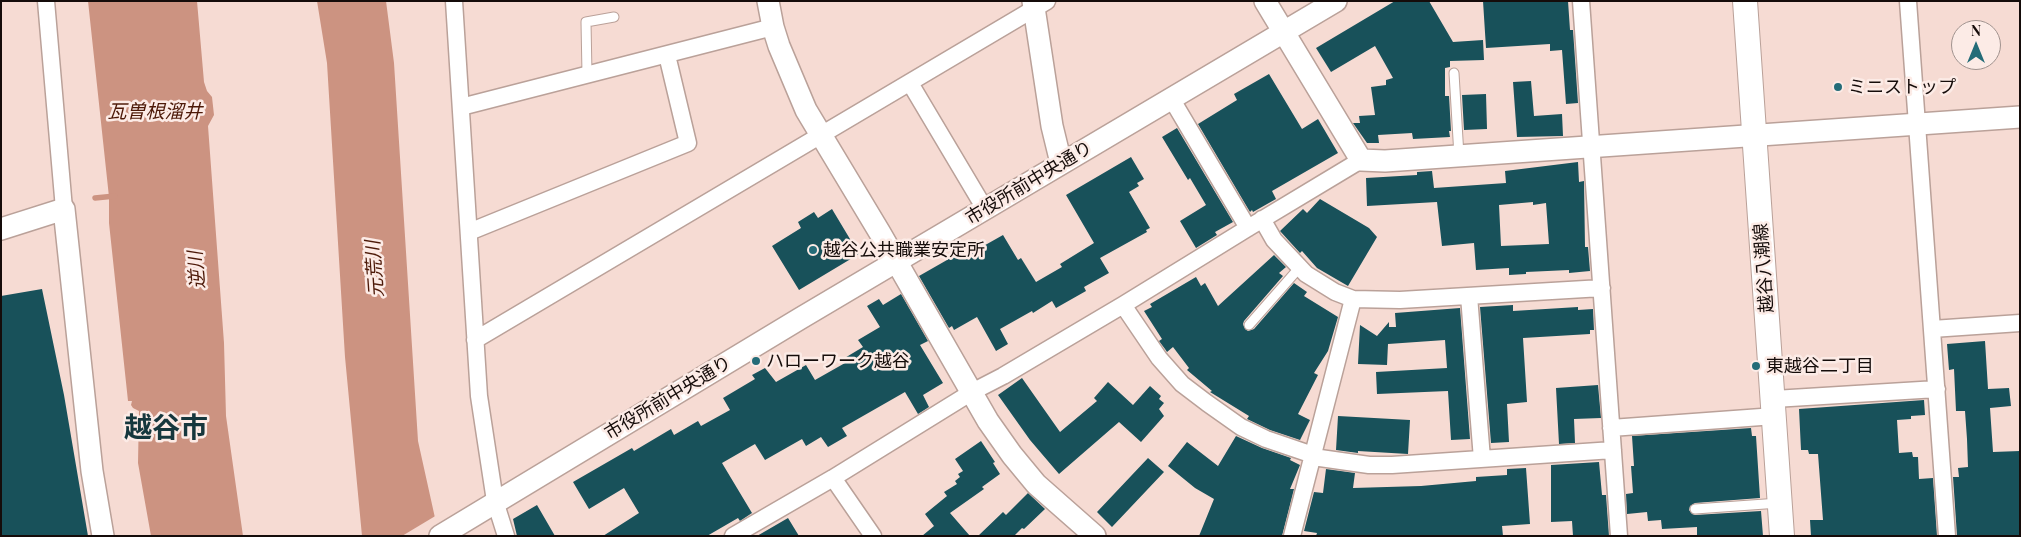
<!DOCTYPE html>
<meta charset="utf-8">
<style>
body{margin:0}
#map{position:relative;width:2021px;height:537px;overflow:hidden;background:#f6dbd3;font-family:"Playfair Display",serif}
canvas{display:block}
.frame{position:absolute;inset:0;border:2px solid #150c0a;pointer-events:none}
.north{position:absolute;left:1951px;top:20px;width:50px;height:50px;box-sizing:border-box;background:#fcebe6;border:1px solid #a0928e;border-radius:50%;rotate:0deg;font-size:14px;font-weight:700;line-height:20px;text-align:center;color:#150c0a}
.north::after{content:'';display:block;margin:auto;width:18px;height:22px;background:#246c78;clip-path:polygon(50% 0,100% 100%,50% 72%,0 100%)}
</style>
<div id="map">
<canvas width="2021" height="537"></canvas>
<div class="frame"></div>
<div class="north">N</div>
</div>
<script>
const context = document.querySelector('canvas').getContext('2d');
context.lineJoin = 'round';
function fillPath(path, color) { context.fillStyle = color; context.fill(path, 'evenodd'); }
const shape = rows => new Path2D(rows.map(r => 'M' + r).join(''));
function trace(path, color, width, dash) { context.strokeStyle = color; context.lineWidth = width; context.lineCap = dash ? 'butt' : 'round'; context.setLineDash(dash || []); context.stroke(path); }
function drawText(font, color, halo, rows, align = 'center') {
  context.font = font + ' "Playfair Display","Noto Sans JP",serif'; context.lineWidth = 5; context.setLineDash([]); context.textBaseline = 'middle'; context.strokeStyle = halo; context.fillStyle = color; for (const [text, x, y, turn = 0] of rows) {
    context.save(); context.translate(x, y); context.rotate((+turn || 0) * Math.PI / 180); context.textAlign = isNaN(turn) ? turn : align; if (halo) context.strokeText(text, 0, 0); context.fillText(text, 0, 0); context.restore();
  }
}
fillPath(shape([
 [88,1,197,1,204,82,207,91,212,97,214,115,208,126,224,343,226,416,243,536,151,536,138,463,139,411,133,408,131,405,132,401,128,401,109,223,109,197],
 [317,1,386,1,394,63,418,441,439,536,362,536,345,357,327,63]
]), '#cc9381');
fillPath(shape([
 [437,515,442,536,402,536]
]), '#f6dbd3');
trace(shape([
 [95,198,115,196]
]), '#cc9381', 5.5);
fillPath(shape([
 [1395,1,1429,1,1453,42,1483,40,1484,60,1450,61,1450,67,1445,68,1445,96,1449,96,1451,131,1449,131,1450,137,1413,139,1412,133,1378,135,1379,143,1367,143,1353,123,1360,123,1359,116,1375,115,1371,87,1386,85,1386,80,1393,78,1375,46,1331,72,1316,48],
 [1483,1,1568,1,1570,30,1573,30,1578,103,1566,104,1562,50,1550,51,1550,44,1486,48],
 [1269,74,1302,129,1318,119,1338,153,1272,191,1276,199,1253,212,1252,210,1250,212,1198,124,1237,100,1234,94],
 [1531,81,1534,116,1562,114,1563,136,1517,137,1513,82],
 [1486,94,1487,129,1464,130,1462,95],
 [1177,128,1233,222,1215,232,1217,235,1196,248,1180,221,1206,205,1190,178,1188,180,1162,137],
 [1131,157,1144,179,1137,183,1139,186,1129,192,1150,228,1146,230,1147,232,1100,258,1109,273,1084,287,1086,291,1056,308,1052,301,1033,313,1032,311,1000,329,1008,344,996,351,977,317,954,330,952,326,949,328,919,276,961,252,964,257,1003,235,1018,260,1021,258,1036,282,1062,267,1060,264,1094,243,1066,195],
 [1578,162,1579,182,1584,181,1585,247,1588,247,1590,271,1569,273,1569,270,1526,272,1526,274,1509,275,1509,268,1476,270,1474,243,1442,246,1437,202,1367,206,1366,178,1417,175,1417,172,1432,171,1434,188,1506,183,1505,171],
 [1533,202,1533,205,1546,203,1549,244,1501,246,1499,205],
 [1320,199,1369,228,1377,237,1348,286,1317,268,1302,251,1300,253,1280,231,1303,209,1307,213],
 [832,209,859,254,799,290,772,246,801,228,798,222,814,212,818,218],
 [1274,255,1286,267,1279,273,1283,276,1244,321,1243,324,1245,329,1248,331,1254,329,1294,283,1307,292,1304,296,1338,317,1328,351,1314,373,1318,375,1298,414,1310,420,1300,440,1270,430,1247,419,1249,416,1210,392,1212,391,1187,370,1189,368,1173,347,1167,352,1165,349,1159,341,1162,339,1144,311,1152,307,1150,304,1196,277,1201,286,1205,283,1218,306],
 [42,289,64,395,88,536,1,536,1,296],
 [901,294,928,341,920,345,943,383,923,395,929,407,918,414,905,392,842,428,847,436,828,447,821,437,806,446,802,439,765,460,755,444,722,463,752,513,740,521,738,518,707,536,603,536,639,513,624,488,589,509,573,482,632,448,634,451,671,429,674,435,698,421,701,426,730,410,723,398,755,379,752,375,765,368,776,382,806,365,815,380,845,363,843,359,863,347,858,340,880,327,867,306,879,299,883,305],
 [1513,305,1513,311,1578,307,1578,310,1593,309,1594,330,1590,330,1590,334,1523,338,1527,402,1507,404,1509,442,1491,443,1480,307],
 [1460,308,1470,439,1451,440,1448,391,1377,394,1376,372,1447,368,1445,340,1388,344,1387,365,1358,364,1360,325,1377,336,1389,322,1389,327,1396,327,1395,313],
 [1985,341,1988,389,2009,388,2011,406,1990,408,1993,452,2020,451,2020,536,1957,536,1953,477,1959,477,1958,468,1968,467,1967,439,1965,411,1956,411,1954,369,1949,370,1947,344],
 [1022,378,1060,432,1097,401,1094,398,1108,382,1133,405,1150,386,1161,396,1159,399,1164,403,1159,409,1164,416,1141,442,1119,422,1059,474,1030,440,998,395],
 [1598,385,1601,418,1574,419,1575,443,1559,444,1556,388],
 [1924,400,1925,415,1911,416,1911,419,1897,420,1899,453,1912,452,1913,457,1918,457,1919,479,1933,478,1937,536,1811,536,1810,520,1823,520,1818,454,1809,454,1808,450,1801,450,1799,409],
 [1338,416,1410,420,1408,454,1358,451,1358,453,1336,450],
 [1751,428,1752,436,1756,436,1760,498,1695,503,1690,506,1689,510,1692,514,1695,515,1761,511,1763,536,1697,536,1697,527,1662,529,1661,520,1648,521,1647,512,1627,514,1626,494,1633,493,1631,466,1634,466,1632,436],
 [1236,436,1262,448,1291,458,1290,460,1300,465,1290,489,1294,489,1282,536,1199,536,1214,499,1195,488,1168,466,1187,442,1218,466],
 [981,441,995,462,993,463,1000,474,982,487,984,489,950,513,970,536,922,536,934,526,925,514,947,496,944,492,957,484,955,481,960,477,958,474,963,471,955,459],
 [1148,458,1164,472,1112,527,1097,512],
 [1599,462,1602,495,1606,495,1609,536,1573,536,1572,521,1551,522,1551,465],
 [1526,468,1530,524,1502,526,1503,536,1316,536,1317,533,1304,531,1314,492,1323,493,1326,469,1355,473,1353,488,1421,486,1476,481,1476,477,1507,475,1507,469],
 [1028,493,1045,509,1024,529,1022,528,1014,536,978,536,1003,512,1006,515],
 [537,505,555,536,517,536,513,519],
 [788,518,799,536,757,536]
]), '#18515a');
const service = shape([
 [1454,73,1459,156],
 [587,74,586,22,614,17],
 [1249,325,1300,267],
 [1695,509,1779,503]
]);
const minor = shape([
 [46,1,64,209],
 [454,1,479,396,495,501,506,536],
 [1581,1,1619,536],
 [1908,1,1947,536],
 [910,83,985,209],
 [1171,98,1248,228],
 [461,107,773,27],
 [1262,219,1274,240,1306,274,1335,292,1353,299,1400,300,1602,288],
 [469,232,688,143,667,55],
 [1469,296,1482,459],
 [1123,305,1159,358,1182,384,1207,403,1241,427,1266,439,1313,455],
 [1932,329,2020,323],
 [475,340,1047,1],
 [1774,399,1937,389],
 [1611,428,1775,416],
 [1313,457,1369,465,1392,465,1613,450],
 [833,478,873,536],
 [733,536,833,478,972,392,1003,376,1123,305,1248,228,1361,160],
 [1292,536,1353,299]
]);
const tertiary = shape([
 [768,1,773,27,779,46,806,110,880,233,988,421,1012,455,1036,484,1095,536],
 [1033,1,1052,126,1061,163],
 [1265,1,1361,160,1385,161,2020,117],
 [1,229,64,209,92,471,103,536],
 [440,536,801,318,1336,1]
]);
const secondary = shape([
 [1745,1,1782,536]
]);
trace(service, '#baa199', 11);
trace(minor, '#baa199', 19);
trace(tertiary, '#baa199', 24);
trace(secondary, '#baa199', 26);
trace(service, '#fff', 9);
trace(minor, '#fff', 16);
trace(tertiary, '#fff', 21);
trace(secondary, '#fff', 24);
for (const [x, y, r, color] of [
 [1838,87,5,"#246c78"],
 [813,250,5,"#246c78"],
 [756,361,5,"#246c78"],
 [1756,366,5,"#246c78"]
]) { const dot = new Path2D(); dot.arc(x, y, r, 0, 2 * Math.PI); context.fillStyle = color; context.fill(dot); trace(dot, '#fcebe6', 2); }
drawText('18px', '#150c0a', '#fcebe6', [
 ["ミニストップ",1848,87],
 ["越谷公共職業安定所",823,250],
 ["ハローワーク越谷",766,361],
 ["東越谷二丁目",1766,366]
], 'left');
drawText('18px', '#150c0a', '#fcebe6', [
 ["市役所前中央通り",1029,183,-31],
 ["越谷八潮線",1764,268,-94],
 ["市役所前中央通り",668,398,-31]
]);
drawText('italic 19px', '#4d1908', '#fcebe6', [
 ["瓦曽根溜井",155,112],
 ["元荒川",375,269,-94],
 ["逆川",197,270,-95]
]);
drawText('bold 28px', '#16373d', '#fcebe6', [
 ["越谷市",166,428]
]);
</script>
